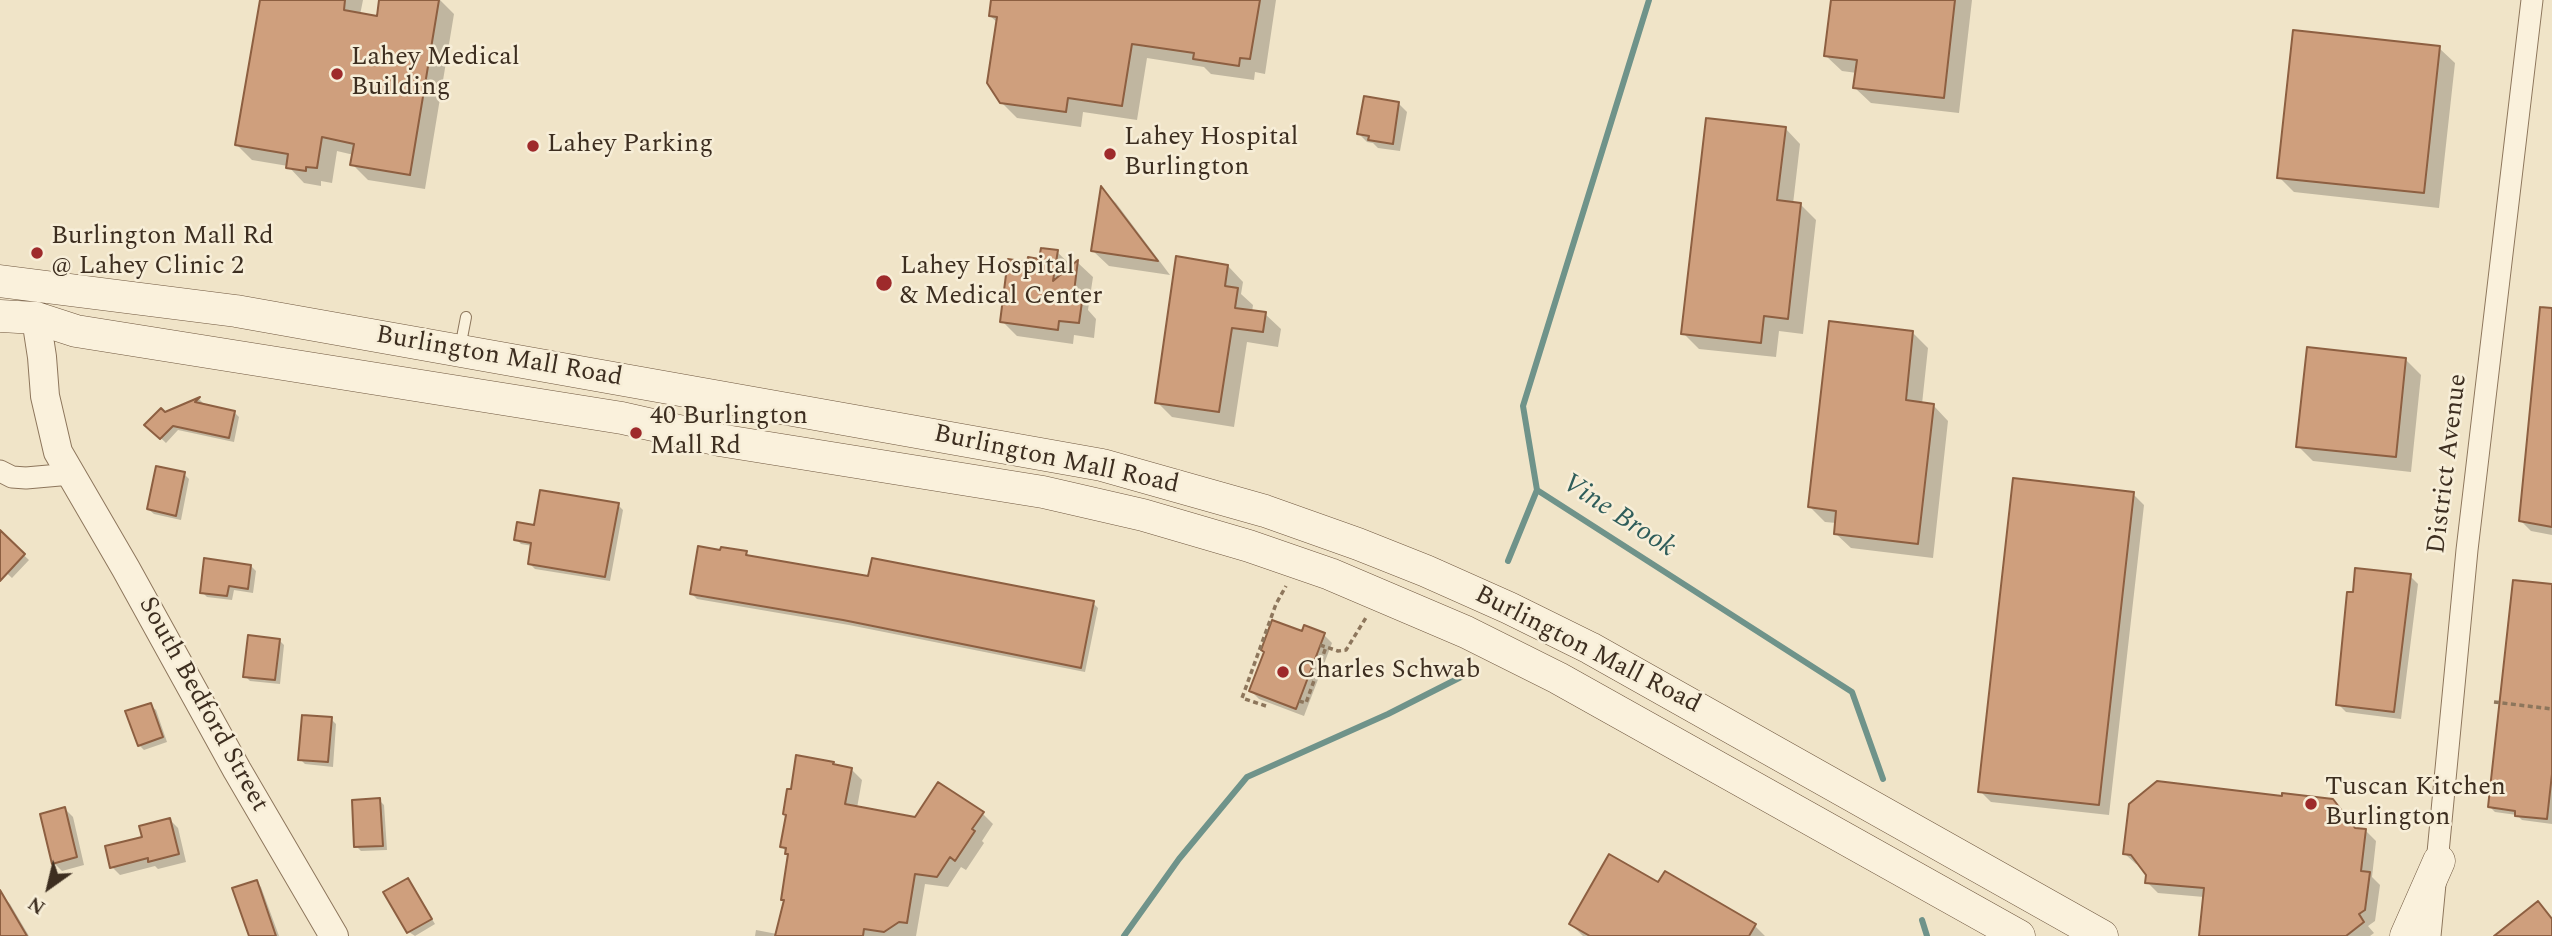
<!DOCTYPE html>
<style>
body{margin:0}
#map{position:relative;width:2552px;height:936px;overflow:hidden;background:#f0e4c8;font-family:Spectral,serif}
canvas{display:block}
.north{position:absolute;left:14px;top:852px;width:70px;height:70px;-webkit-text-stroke:5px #f7eed8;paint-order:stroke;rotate:214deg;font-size:19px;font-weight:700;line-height:28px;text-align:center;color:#3d2e20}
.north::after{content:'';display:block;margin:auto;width:24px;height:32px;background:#3d2e20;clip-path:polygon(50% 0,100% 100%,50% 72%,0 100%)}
</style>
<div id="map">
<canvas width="2552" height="936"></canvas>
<div class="north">N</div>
</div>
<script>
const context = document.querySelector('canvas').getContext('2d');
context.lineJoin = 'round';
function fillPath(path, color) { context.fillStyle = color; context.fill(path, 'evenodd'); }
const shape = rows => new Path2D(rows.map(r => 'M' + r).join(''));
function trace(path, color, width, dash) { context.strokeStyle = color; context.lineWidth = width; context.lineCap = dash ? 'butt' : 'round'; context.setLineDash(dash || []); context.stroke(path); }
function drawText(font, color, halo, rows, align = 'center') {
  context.font = font + ' Spectral,serif'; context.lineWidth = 5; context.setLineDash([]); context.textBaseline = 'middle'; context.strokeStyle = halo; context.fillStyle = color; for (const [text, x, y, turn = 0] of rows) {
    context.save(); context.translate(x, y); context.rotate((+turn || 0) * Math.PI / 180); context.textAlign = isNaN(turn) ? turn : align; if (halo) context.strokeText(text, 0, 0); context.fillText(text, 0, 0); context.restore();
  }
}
fillPath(shape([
 [262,0,363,0,360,15,378,18,381,0,440,0,454,14,425,189,368,180,352,164,354,155,337,151,332,183,321,181,321,186,304,183,288,166,252,160,237,145],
 [993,0,1276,0,1265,74,1255,72,1254,80,1211,74,1204,67,1147,58,1137,120,1083,112,1081,127,1017,118,1001,102,998,23,990,16],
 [1833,0,1972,0,1959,113,1871,103,1855,88,1857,73,1842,71,1826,56],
 [2439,48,2455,63,2439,208,2294,192,2279,177],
 [1399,104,1407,112,1400,151,1378,148,1373,143,1367,142,1359,134],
 [1785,128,1800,144,1793,204,1800,204,1816,220,1803,334,1779,331,1776,357,1699,349,1683,333],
 [1102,190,1116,203,1170,275,1109,266,1093,251],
 [1057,252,1073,267,1078,263,1093,277,1088,310,1096,319,1094,338,1074,335,1073,344,1017,336,1002,321,1029,264],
 [1072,293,1075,293,1073,309],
 [1228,266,1243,282,1241,294,1253,305,1252,312,1265,314,1281,329,1278,347,1247,342,1234,427,1172,417,1157,402],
 [2552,322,2552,535,2531,531,2520,520],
 [1913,333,1928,348,1922,404,1933,405,1948,421,1933,558,1851,548,1835,533,1836,523,1825,522,1810,507],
 [2405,359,2421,375,2411,472,2313,461,2298,446],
 [199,399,203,403,202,405,234,412,239,417,234,442,178,430,166,443,147,425],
 [184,474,189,479,181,520,154,514,148,509],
 [2133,494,2144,505,2109,815,1991,802,1980,791],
 [618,505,623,510,610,581,535,569,530,564,533,546,521,544,516,539,536,527],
 [0,533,29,560,12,578,0,567],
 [746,553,750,557,870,578,1093,603,1098,608,1085,672,849,625,697,599,692,594],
 [251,566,256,571,253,593,234,590,232,600,207,597,202,592],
 [2410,576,2418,584,2401,719,2346,712,2338,704],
 [2552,586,2552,824,2522,820,2517,815,2495,812,2490,807],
 [1303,634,1324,635,1332,643,1304,716,1259,699,1251,691],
 [279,640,284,645,280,684,250,681,245,676],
 [150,705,156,710,167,742,144,750,139,745],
 [331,719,336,724,333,767,305,764,300,759],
 [833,763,836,767,851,769,862,780,857,808,915,819,982,813,993,824,982,841,984,843,966,870,961,867,948,887,925,884,916,936,755,936,756,930,777,934,785,902,782,899,789,855,782,847],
 [2283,798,2332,801,2357,830,2365,830,2376,841,2372,877,2380,885,2375,921,2368,926,2374,933,2370,936,2201,936,2204,897,2158,893,2147,882,2148,874,2140,865,2136,864,2125,854],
 [379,800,384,805,387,850,361,851,356,846],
 [65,809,73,817,84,865,62,871,54,863],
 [170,820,178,828,186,862,158,869,155,866,120,875,112,867,144,838],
 [408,880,435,924,415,936,409,932],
 [256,882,261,887,279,936,251,936],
 [1659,885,1755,926,1765,936,1583,936,1571,924],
 [2,896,10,904,29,936,0,936]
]), '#0003');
trace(shape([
 [1649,0,1523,406,1537,490,1852,692,1883,779],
 [1508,561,1537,490],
 [1922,920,1927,936],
 [1124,936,1179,859,1247,777,1388,714,1461,677]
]), '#6f938a', 6);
const building = shape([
 [260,0,345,0,344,10,377,16,379,0,439,0,410,175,350,165,354,144,322,137,317,168,306,167,306,171,286,168,288,154,235,145,260,0],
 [991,0,1260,0,1250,59,1240,58,1239,66,1193,59,1194,53,1132,44,1122,106,1068,98,1066,112,1000,103,987,83,997,17,989,16,991,0],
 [1831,0,1955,0,1944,98,1853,88,1857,60,1824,56,1831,0],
 [2293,30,2440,46,2424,193,2277,178,2293,30],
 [1364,96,1399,102,1393,144,1368,140,1369,136,1357,134,1364,96],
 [1706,118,1786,127,1777,200,1801,203,1788,319,1764,316,1761,343,1681,334,1706,118],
 [1101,186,1158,261,1091,251,1101,186],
 [1041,248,1058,250,1053,281,1078,260,1073,300,1082,302,1079,323,1059,321,1058,330,1000,322,1008,259,1027,262,1028,257,1039,259,1041,248],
 [1176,256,1228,265,1225,286,1238,288,1235,308,1266,312,1263,332,1232,328,1219,412,1155,403,1176,256],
 [2540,307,2552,308,2552,527,2519,521,2540,307],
 [1829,321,1913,331,1906,400,1934,404,1918,544,1834,534,1836,511,1808,507,1829,321],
 [2307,347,2406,358,2396,457,2296,447,2307,347],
 [200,397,195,402,235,411,229,438,173,426,160,439,144,425,161,408,165,412,200,397],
 [156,466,185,472,176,516,147,509,156,466],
 [2013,478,2134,492,2099,805,1978,792,2013,478],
 [540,490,619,503,605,577,528,564,531,543,514,540,517,522,534,525,540,490],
 [0,530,25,554,0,581,0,530],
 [698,546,720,550,721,547,747,551,746,555,868,576,872,558,1094,601,1081,668,843,620,690,594,698,546],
 [204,558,251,565,248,589,229,586,227,596,200,593,204,558],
 [2355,568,2411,574,2394,712,2336,705,2347,592,2353,592,2355,568],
 [2513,580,2552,584,2552,774,2547,819,2515,816,2515,811,2488,807,2513,580],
 [1272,620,1302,631,1304,625,1325,633,1296,709,1249,691,1264,652,1261,650,1272,620],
 [248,635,280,639,275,680,243,677,248,635],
 [151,703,163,737,138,746,125,711,151,703],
 [302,715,332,717,328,762,298,760,302,715],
 [796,755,834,762,833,764,852,768,845,804,915,817,938,782,984,812,972,829,975,831,955,861,950,857,937,877,915,874,907,923,899,922,884,932,864,929,863,936,775,936,784,900,781,900,788,854,785,854,786,848,780,847,786,815,783,814,787,789,791,789,796,755],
 [2157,781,2282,796,2282,793,2333,799,2355,828,2366,829,2361,871,2370,872,2365,910,2359,914,2364,922,2346,936,2199,936,2204,888,2145,883,2146,875,2131,855,2123,854,2129,804,2157,781],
 [380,798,383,846,354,847,352,800,380,798],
 [65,807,77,857,52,864,40,814,65,807],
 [170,818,179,854,148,862,148,858,110,868,105,846,142,837,139,826,170,818],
 [1609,854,1658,882,1665,871,1756,924,1749,936,1590,936,1569,924,1609,854],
 [408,878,432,919,407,933,383,892,408,878],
 [257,880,276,936,249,936,232,888,257,880],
 [0,890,27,936,0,936,0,890],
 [2538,901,2552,919,2552,936,2494,936,2538,901]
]);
fillPath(building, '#cf9f7d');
trace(building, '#8d5f41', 2);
const service = shape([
 [460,348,466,317]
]);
const minor = shape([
 [0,471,12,477,26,478,71,474],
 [2430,936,2467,550,2532,0]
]);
const tertiary = shape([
 [36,318,42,357,45,396,58,452,126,569,237,770,334,936]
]);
const secondary = shape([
 [0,281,236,311,1102,465,1265,511,1358,544,1426,571,1509,608,1590,648,2102,936],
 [0,316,36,318,76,331,622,418,719,440,1043,492,1143,515,1249,546,1330,574,1466,632,1558,678,2019,936],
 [2406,936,2439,861]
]);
trace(service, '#8d765c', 12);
trace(minor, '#8d765c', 23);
trace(tertiary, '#8d765c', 30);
trace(secondary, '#6f573f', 33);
trace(shape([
 [1320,645,1338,651,1346,650,1367,616],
 [1299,701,1306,703,1326,647],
 [2494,702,2552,709],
 [1266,706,1242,698,1276,604,1286,586]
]), '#8d765c', 3.5, [5, 3.5]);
trace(service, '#faf1dc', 10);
trace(minor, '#faf1dc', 21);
trace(tertiary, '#faf1dc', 28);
trace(secondary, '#faf1dc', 32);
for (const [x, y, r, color] of [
 [337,74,7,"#9e2a2b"],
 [533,146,7,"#9e2a2b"],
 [1110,154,7,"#9e2a2b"],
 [37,253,7,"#9e2a2b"],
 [884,283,9,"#9e2a2b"],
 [636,433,7,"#9e2a2b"],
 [1283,672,7,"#9e2a2b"],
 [2311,804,7,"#9e2a2b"]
]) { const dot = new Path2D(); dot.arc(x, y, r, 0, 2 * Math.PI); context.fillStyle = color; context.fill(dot); trace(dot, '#f7eed8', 2.5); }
drawText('26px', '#3d2e20', '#f7eed8', [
 ["Lahey Medical",351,59],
 ["Building",351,89],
 ["Lahey Hospital",1124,139],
 ["Burlington",1124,169],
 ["Lahey Parking",547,146],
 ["Burlington Mall Rd",51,238],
 ["@ Lahey Clinic 2",51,268],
 ["Lahey Hospital",900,268],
 ["& Medical Center",900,298],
 ["40 Burlington",650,418],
 ["Mall Rd",650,448],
 ["Charles Schwab",1297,672],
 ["Tuscan Kitchen",2325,789],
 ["Burlington",2325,819]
], 'left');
drawText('26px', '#3d2e20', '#f7eed8', [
 ["Burlington Mall Road",499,358,10],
 ["Burlington Mall Road",1056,461,12],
 ["District Avenue",2449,464,-83],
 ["Burlington Mall Road",1587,651,27],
 ["South Bedford Street",202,705,61]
]);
drawText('italic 28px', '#2f5d5a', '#f7eed8', [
 ["Vine Brook",1618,517,33]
]);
</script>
